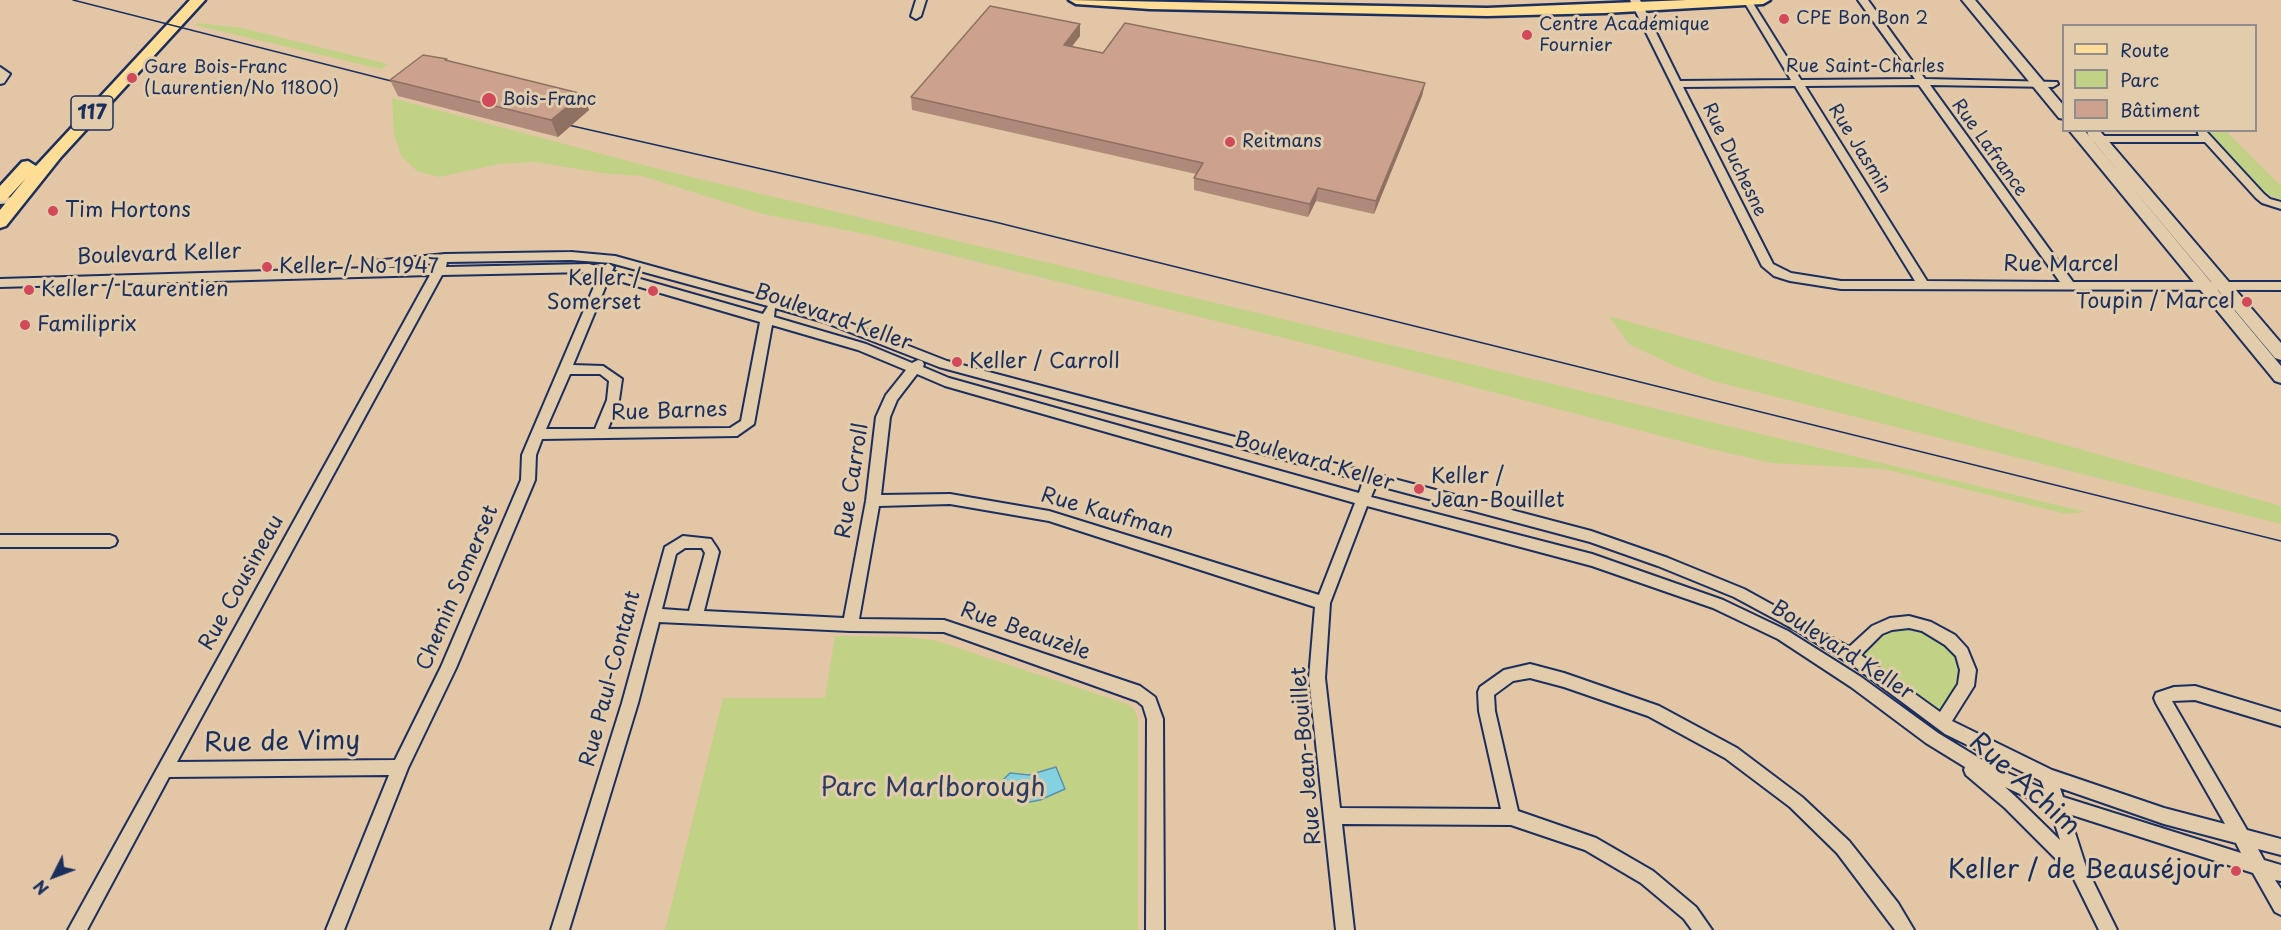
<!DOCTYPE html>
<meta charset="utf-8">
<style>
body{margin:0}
#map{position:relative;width:2281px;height:930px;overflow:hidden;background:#e2c6a6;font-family:"Playpen Sans",sans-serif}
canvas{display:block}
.legend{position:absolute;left:2062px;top:24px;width:195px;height:108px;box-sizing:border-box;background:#e2ccab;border:2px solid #928d8c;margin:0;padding:8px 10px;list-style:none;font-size:18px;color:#1b2f5e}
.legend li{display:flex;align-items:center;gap:12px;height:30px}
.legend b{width:30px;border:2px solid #928d8c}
.north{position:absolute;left:24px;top:846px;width:60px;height:60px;-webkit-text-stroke:4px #e2ccab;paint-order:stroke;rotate:228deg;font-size:16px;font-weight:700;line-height:24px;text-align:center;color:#1b2f5e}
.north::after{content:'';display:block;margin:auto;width:21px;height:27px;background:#1b2f5e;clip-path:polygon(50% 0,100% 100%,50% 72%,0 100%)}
</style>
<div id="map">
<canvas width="2281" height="930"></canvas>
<ul class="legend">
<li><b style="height:8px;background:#fedd96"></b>Route</li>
<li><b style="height:16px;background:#c1d286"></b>Parc</li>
<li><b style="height:16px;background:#cca18e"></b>Bâtiment</li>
</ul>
<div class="north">N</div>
</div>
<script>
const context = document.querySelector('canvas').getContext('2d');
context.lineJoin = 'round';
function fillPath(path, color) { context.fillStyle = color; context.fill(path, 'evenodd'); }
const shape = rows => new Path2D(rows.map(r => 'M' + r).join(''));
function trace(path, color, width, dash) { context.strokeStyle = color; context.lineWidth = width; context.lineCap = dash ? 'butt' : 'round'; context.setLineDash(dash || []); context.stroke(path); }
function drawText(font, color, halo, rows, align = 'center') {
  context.font = font + ' "Playpen Sans",sans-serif'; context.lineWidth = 6; context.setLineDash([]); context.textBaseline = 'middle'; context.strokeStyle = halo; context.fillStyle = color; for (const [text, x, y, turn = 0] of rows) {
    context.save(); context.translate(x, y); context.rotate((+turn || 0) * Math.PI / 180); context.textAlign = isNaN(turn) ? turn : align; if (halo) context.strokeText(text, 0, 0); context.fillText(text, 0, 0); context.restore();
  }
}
fillPath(shape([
 [198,23,242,28,388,64,381,69,194,25],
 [392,98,662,170,2086,512,2066,514,1884,469,1772,463,1711,449,1320,347,870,235,763,214,642,176,602,173,535,162,499,164,439,177,417,171,402,157,394,135],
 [2207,131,2226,131,2281,186,2281,200,2264,192],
 [1609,316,2281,506,2281,524,1713,381,1672,365,1629,344],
 [1906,627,1926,631,1949,646,1962,669,1960,686,1939,715,1861,658,1892,628],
 [835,636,906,637,934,640,1127,704,1134,709,1138,720,1138,930,665,930,723,698,825,698]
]), '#c1d286');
const water = shape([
 [1056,767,1065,789,1040,800,1030,802,1016,799,999,784,1010,773,1029,775,1056,767]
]);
fillPath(water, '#84d2e1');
trace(water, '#5a91ad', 1.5);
const street = shape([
 [916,0,926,0,921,16,916,19,911,16,916,0],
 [1630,0,1640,0,1680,81,1791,80,1743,0,1751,0,1801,80,1915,79,1858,0,1868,0,1925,79,2057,82,2058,84,2053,87,1930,85,2073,282,2281,282,2281,290,1841,289,1790,281,1774,276,1762,266,1630,0],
 [1919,85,2060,282,1927,281,1805,86,1919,85],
 [1795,86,1915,281,1841,281,1791,273,1773,264,1683,87,1795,86],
 [0,67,10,74,4,83,0,84,0,67],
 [2197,130,2205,130,2264,194,2270,199,2281,202,2281,209,2262,203,2256,198,2205,142,2089,142,2084,139,2089,136,2199,136,2197,130],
 [17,197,21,198,21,202,0,204,0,198,17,197],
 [571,252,615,256,832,316,947,361,1591,531,1668,558,1744,589,1849,647,1872,626,1890,618,1909,616,1931,622,1955,635,1967,648,1976,670,1974,686,1952,721,2052,770,2164,808,2225,824,2156,703,2154,698,2156,693,2174,687,2195,686,2281,712,2281,726,2195,700,2172,701,2247,830,2281,839,2281,855,2258,849,2264,860,2281,865,2281,881,2275,880,2281,889,2281,915,2275,912,2253,873,2069,814,2086,867,2117,930,2099,930,2072,875,2005,808,1966,775,1964,770,1965,767,1926,743,1851,687,1778,639,1713,608,1592,566,1367,506,1330,603,1325,678,1340,808,1501,809,1479,711,1478,692,1480,687,1504,670,1530,664,1564,673,1659,706,1737,748,1802,797,1849,841,1898,903,1914,930,1895,930,1837,853,1790,807,1725,758,1648,716,1564,687,1530,678,1513,681,1494,695,1495,711,1518,811,1596,838,1653,871,1696,907,1712,930,1692,930,1684,919,1641,883,1585,850,1511,825,1342,824,1354,930,1336,930,1309,678,1315,607,1049,521,950,504,879,506,859,619,944,620,1140,686,1155,697,1163,719,1164,930,1146,930,1147,719,1143,706,1137,701,944,632,850,631,659,622,638,703,569,930,551,930,622,703,665,547,683,536,711,539,717,548,719,552,704,611,844,618,866,501,876,417,886,395,906,370,858,350,772,325,754,424,737,436,542,439,536,455,535,480,456,668,408,768,344,930,326,930,389,775,169,777,87,930,68,930,430,275,0,287,0,279,371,268,367,265,373,261,445,254,571,252],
 [571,260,611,263,768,306,763,314,612,271,614,267,608,263,602,268,589,264,446,267,447,262,571,260],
 [436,263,434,267,381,268,436,263],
 [589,272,599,275,522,455,521,480,441,667,395,760,177,762,442,275,589,272],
 [609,278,760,322,741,421,730,428,608,429,619,400,622,379,603,366,573,365,609,278],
 [775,308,824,322,939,367,1363,481,1359,493,949,378,923,367,924,364,922,361,918,360,912,363,866,344,774,317,775,308],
 [570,374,600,374,609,381,607,400,595,429,546,429,570,374],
 [917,374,945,386,1355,503,1319,595,1049,511,950,494,881,495,890,417,897,400,917,374],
 [1376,485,1590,542,1658,566,1734,597,1799,632,1855,667,1945,734,2041,781,2044,789,1994,767,1938,733,1861,677,1788,631,1723,600,1592,554,1371,497,1376,485],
 [685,548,702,548,705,553,689,611,662,609,676,554,685,548],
 [1909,628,1922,631,1945,645,1956,656,1960,670,1958,684,1940,712,1861,655,1882,634,1892,630,1909,628],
 [2005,787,2050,808,2060,840,2017,798,2005,787],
 [2060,788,2164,824,2236,843,2241,853,2063,797,2060,788],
 [0,535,110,535,115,537,117,541,115,545,110,547,0,547,0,535]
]);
const secondary = shape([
 [1962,0,1975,0,2064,106,2064,119,2059,118,1962,0],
 [2069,130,2084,130,2281,366,2281,383,2275,381,2069,130],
 [2087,130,2099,130,2281,343,2281,360,2275,358,2088,135,2087,130]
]);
const primary = shape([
 [190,0,205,0,61,157,6,226,0,228,0,210,26,178,6,200,0,201,0,186,22,162,28,161,36,166,190,0],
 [1069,0,1487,8,1687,0,1770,0,1763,4,1605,13,1487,16,1150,9,1076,4,1069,0]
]);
trace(street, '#1b2f5e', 4);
trace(secondary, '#1b2f5e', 4);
trace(primary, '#1b2f5e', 5);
fillPath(street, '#e2ccab');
fillPath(secondary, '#e2ccab');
fillPath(primary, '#fedd96');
trace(shape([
 [73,0,407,85],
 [555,122,995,222,2281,541]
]), '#1b2f5e', 1.5);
fillPath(shape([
 [1080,24,1080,36,1072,46,1103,53,1425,83,1422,96,1374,214,1316,201,1308,217,1194,190,1194,178,1196,174,912,110,911,97],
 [448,61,583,94,589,110,558,137,398,96,390,80]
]), '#af8a7a');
fillPath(shape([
 [1080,24,1080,36,1064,57,1064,45],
 [1425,83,1422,96,1374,214,1376,201],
 [583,94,589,110,558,137,551,120],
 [1318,188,1316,201,1308,217,1310,204]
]), '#8f7163');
const building = shape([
 [990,6,1080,24,1064,45,1103,53,1125,23,1425,83,1376,201,1318,188,1310,204,1194,178,1203,163,911,97,990,6],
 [423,55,447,59,445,60,583,94,551,120,390,80,423,55]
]);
fillPath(building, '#cca18e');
trace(building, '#8f7163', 1.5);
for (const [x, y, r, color] of [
 [1784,19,6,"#d1495b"],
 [1527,35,6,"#d1495b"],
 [132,78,6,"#d1495b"],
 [489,100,8,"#d1495b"],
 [1230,142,6,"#d1495b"],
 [53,211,6,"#d1495b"],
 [267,267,6,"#d1495b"],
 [29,290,6,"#d1495b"],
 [653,291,6,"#d1495b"],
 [2247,302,6,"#d1495b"],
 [25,325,6,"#d1495b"],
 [957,362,6,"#d1495b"],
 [1419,489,6,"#d1495b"],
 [2236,871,6,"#d1495b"]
]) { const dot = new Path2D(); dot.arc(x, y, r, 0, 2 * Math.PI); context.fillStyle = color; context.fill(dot); trace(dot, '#e2ccab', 2); }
drawText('18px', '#1b2f5e', '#e2ccab', [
 ["CPE Bon Bon 2",1796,19],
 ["Centre Académique",1539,25],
 ["Fournier",1539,46],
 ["Gare Bois-Franc",144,68],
 ["(Laurentien/No 11800)",144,89],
 ["Bois-Franc",502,100],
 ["Reitmans",1242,142]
], 'left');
drawText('18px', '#1b2f5e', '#e2ccab', [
 ["Rue Saint-Charles",1865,67],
 ["Rue Lafrance",1989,148,54],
 ["Rue Jasmin",1859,149,58],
 ["Rue Duchesne",1734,160,64]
]);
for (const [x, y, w] of [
 [92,113,42]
]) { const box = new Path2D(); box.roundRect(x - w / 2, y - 17, w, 34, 4.5); context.fillStyle = '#e2ccab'; context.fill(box); trace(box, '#1b2f5e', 1.5); }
drawText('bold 20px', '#1b2f5e', null, [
 ["117",92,113]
]);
drawText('21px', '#1b2f5e', '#e2ccab', [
 ["Tim Hortons",65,211],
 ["Keller / No 1947",279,267],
 ["Keller /",641,279,"right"],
 ["Somerset",641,303,"right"],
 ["Keller / Laurentien",41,290],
 ["Toupin / Marcel",2235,302,"right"],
 ["Familiprix",37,325],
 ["Keller / Carroll",969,362],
 ["Keller /",1431,477],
 ["Jean-Bouillet",1431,501]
], 'left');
drawText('21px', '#1b2f5e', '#e2ccab', [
 ["Boulevard Keller",159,255,-2],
 ["Rue Marcel",2061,265],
 ["Boulevard Keller",833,318,19],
 ["Rue Barnes",669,412,-2],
 ["Boulevard Keller",1314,462,16],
 ["Rue Carroll",853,481,-81],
 ["Rue Kaufman",1107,514,16],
 ["Rue Cousineau",242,583,-61],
 ["Chemin Somerset",458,588,-67],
 ["Rue Beauzèle",1025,632,19],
 ["Boulevard Keller",1842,651,33],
 ["Rue Paul-Contant",611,679,-75],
 ["Rue Jean-Bouillet",1307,756,-95]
]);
drawText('26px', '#1b2f5e', '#e2ccab', [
 ["Rue de Vimy",282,743,-1],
 ["Rue Achim",2024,785,42]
]);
drawText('26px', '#2c3f62', '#e2ccab', [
 ["Parc Marlborough",933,789]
]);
drawText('26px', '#1b2f5e', '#e2ccab', [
 ["Keller / de Beauséjour",2224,871]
], 'right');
</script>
